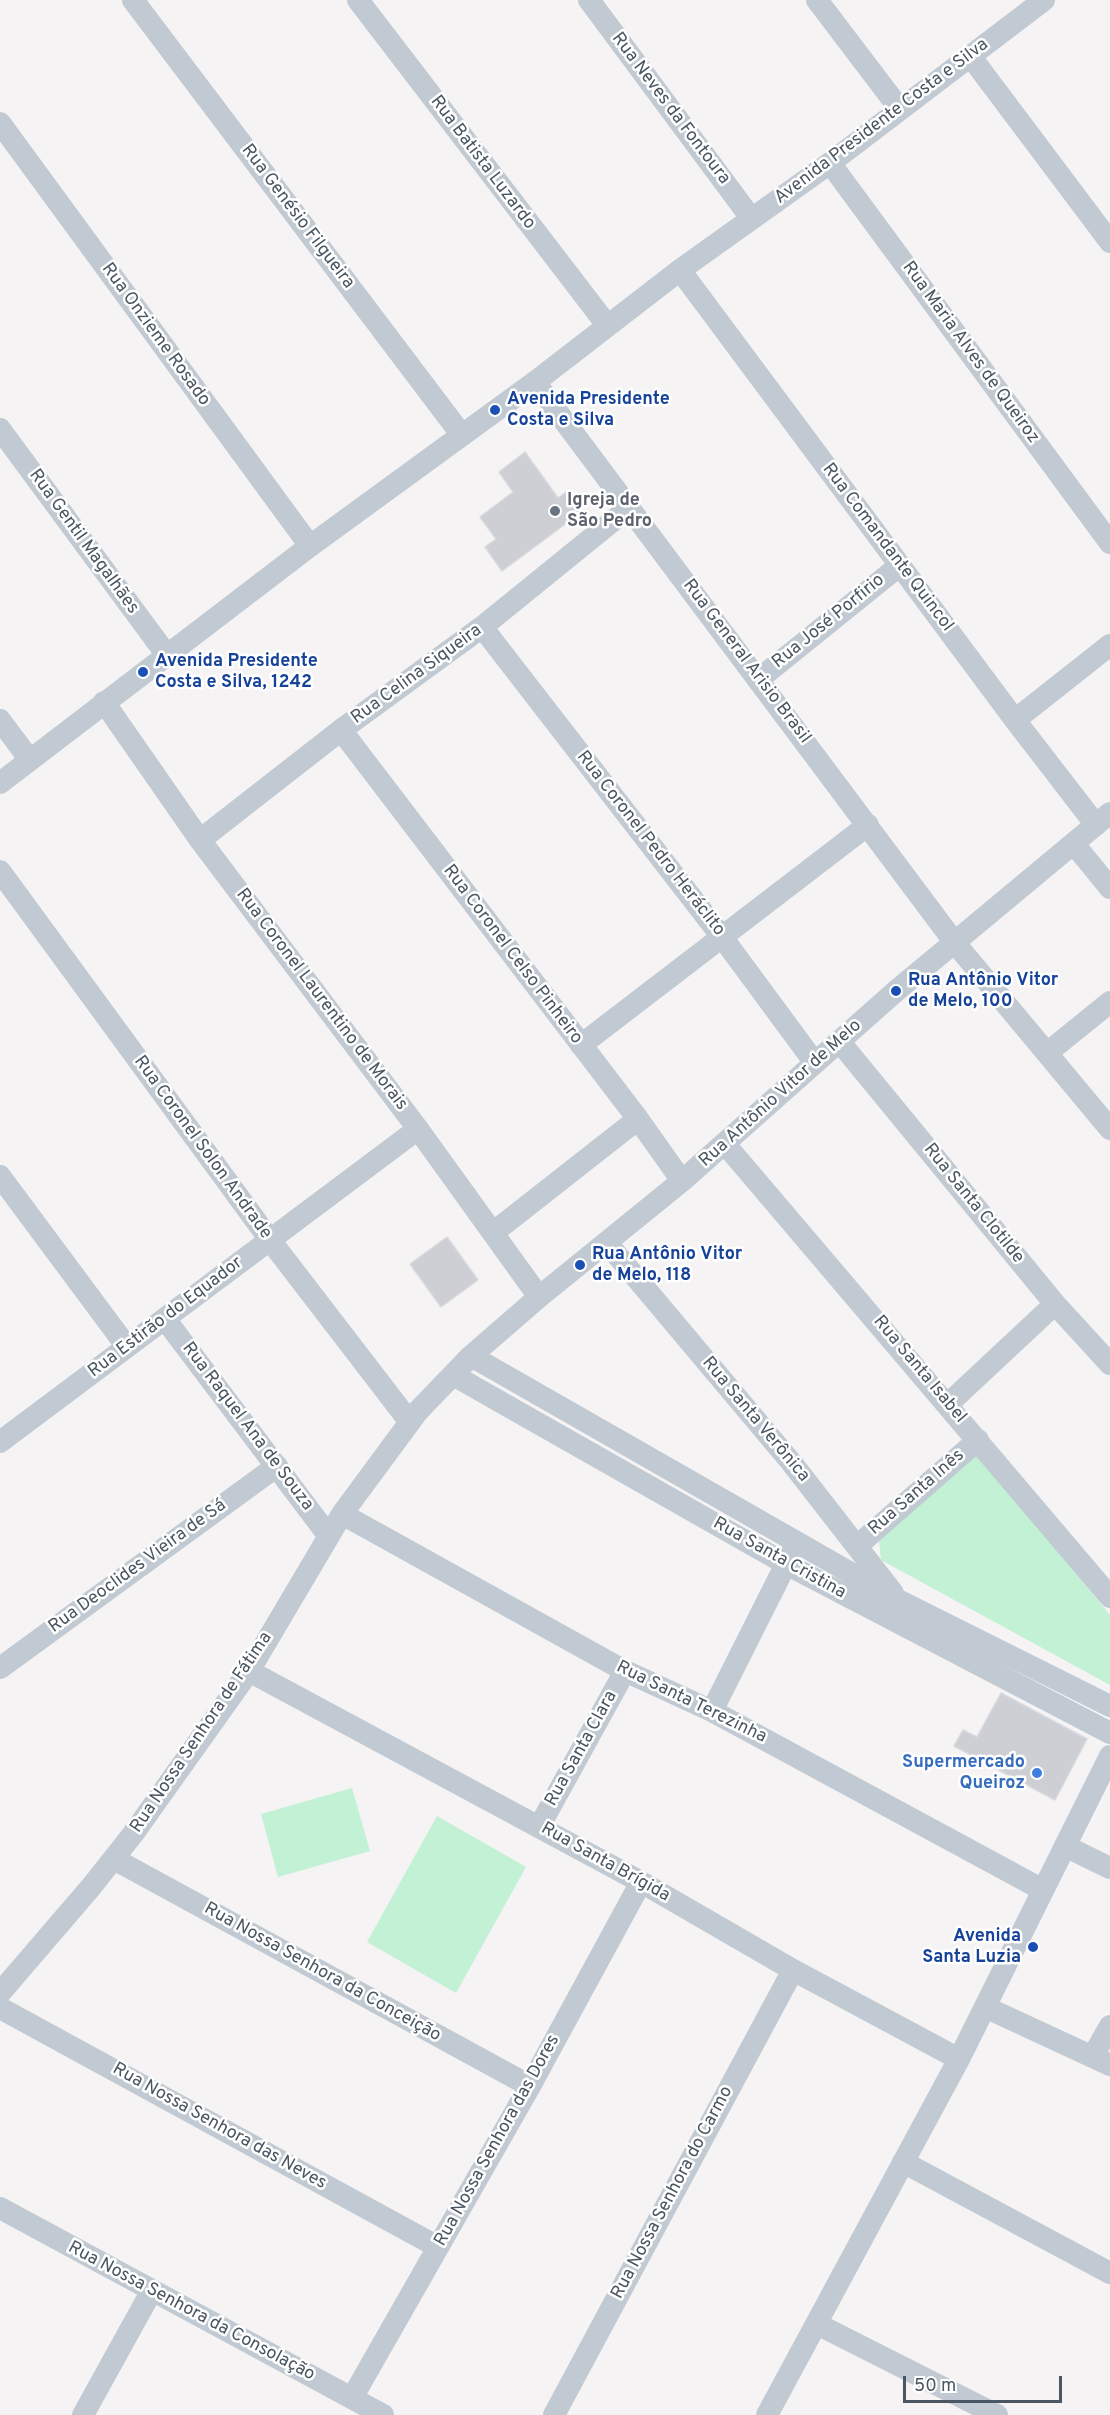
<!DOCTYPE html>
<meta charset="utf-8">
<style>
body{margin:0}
#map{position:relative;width:1110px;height:2415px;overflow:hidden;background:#f5f3f3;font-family:Overpass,sans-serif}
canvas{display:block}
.scale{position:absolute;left:903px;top:2376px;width:159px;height:27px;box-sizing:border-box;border:3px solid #4a5661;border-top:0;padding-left:8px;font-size:18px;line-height:21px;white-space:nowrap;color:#4a5661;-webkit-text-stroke:4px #fff;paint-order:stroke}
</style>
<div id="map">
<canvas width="1110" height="2415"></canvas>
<div class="scale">50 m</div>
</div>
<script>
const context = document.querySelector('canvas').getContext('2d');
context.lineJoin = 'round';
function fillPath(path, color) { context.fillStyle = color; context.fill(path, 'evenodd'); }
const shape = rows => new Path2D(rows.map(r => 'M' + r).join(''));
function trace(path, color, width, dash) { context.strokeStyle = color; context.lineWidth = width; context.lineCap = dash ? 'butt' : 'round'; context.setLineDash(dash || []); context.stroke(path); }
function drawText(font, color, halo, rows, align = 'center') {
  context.font = font + ' Overpass,sans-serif'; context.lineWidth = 5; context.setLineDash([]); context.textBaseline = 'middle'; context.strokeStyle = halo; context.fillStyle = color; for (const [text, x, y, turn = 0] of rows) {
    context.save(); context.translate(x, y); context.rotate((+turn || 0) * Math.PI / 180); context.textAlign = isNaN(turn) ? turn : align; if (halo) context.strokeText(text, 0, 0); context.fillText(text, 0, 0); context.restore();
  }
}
fillPath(shape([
 [976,1452,1110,1615,1110,1685,881,1560,879,1540],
 [352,1788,370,1851,278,1877,261,1814],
 [437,1816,526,1867,456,1993,367,1942]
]), '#c3f1d5');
const building = shape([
 [525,452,558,498,568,491,583,511,502,571,485,547,496,539,480,517,513,492,499,472,525,452],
 [447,1237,478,1280,441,1307,410,1264,447,1237],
 [1001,1693,1087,1739,1055,1800,954,1746,963,1730,977,1737,1001,1693]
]);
fillPath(building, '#cdcfd5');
trace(building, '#d7d9de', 1.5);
trace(shape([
 [133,0,461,434],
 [358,0,607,325],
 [589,0,751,218],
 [817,0,899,108],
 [971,57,1110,242],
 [0,123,310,546],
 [830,163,1110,543],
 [680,270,1015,720,1096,825],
 [535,382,955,943,1110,1129],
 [0,429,166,654],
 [482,627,722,937,815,1063],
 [759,679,899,566],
 [104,702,200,840,418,1129,539,1297],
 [0,720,30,760],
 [1015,720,1110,645],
 [341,730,638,1119,682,1181],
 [0,783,310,546,535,382,680,270,830,163,1044,0],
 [200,840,341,730,482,627,630,507],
 [1074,844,1110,888],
 [0,871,270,1240,409,1421],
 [839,1041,1055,1304,1110,1364],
 [581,1045,868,825],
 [1047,1053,1110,1002],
 [725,1144,1110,1597],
 [0,1176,127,1347],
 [494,1232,638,1119],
 [607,1243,791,1462,893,1593],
 [165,1319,328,1535],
 [471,1356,898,1600,1110,1706],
 [453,1375,786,1564,1110,1733],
 [948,1404,1055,1304],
 [0,1442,418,1129],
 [342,1514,625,1671,712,1711,1043,1890],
 [857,1546,978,1440],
 [0,1668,277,1466],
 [249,1671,641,1882,793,1970,959,2059],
 [712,1711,792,1552],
 [539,1827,625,1671],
 [1065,1846,1110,1868],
 [114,1859,530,2086],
 [0,1993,91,1887,133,1834,249,1671,342,1514,418,1411,471,1356,539,1297,682,1181,896,991,1110,813],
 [985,2007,1110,2065],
 [0,2008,438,2247],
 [1093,2056,1110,2026],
 [903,2162,1110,2273],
 [0,2208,383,2415],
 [817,2324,997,2415],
 [352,2398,530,2086,641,1882],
 [83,2415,151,2292],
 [554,2415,793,1970],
 [767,2415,959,2059,1110,1756]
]), '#c1cad2', 22);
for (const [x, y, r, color] of [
 [495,410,6,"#1a4fb4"],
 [555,511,6,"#6b7280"],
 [143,672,6,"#1a4fb4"],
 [896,991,6,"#1a4fb4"],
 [580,1265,6,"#1a4fb4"],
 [1037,1773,6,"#3f7fe0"],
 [1033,1947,6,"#1a4fb4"]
]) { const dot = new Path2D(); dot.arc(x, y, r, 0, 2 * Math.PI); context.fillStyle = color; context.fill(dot); trace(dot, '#fff', 2); }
drawText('18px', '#4a5661', '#fff', [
 ["Rua Neves da Fontoura",670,109,53],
 ["Avenida Presidente Costa e Silva",882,122,-37],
 ["Rua Batista Luzardo",482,163,53],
 ["Rua Genésio Filgueira",297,217,53],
 ["Rua Onzieme Rosado",155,335,54],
 ["Rua Maria Alves de Queiroz",970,353,54],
 ["Rua Gentil Magalhães",83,542,54],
 ["Rua Comandante Quincol",887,548,53],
 ["Rua José Porfirio",829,622,-39],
 ["Rua General Arisio Brasil",746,662,53],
 ["Rua Celina Siqueira",417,675,-36],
 ["Rua Coronel Pedro Heráclito",650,844,52],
 ["Rua Coronel Celso Pinheiro",512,955,53],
 ["Rua Coronel Laurentino de Morais",321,1000,53],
 ["Rua Antônio Vitor de Melo",781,1094,-42],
 ["Rua Coronel Solon Andrade",202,1148,54],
 ["Rua Santa Clotilde",973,1204,51],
 ["Rua Estirão do Equador",166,1318,-37],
 ["Rua Santa Isabel",919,1370,50],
 ["Rua Santa Verônica",755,1420,50],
 ["Rua Raquel Ana de Souza",247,1427,53],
 ["Rua Santa Inês",917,1493,-41],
 ["Rua Santa Cristina",779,1559,29],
 ["Rua Deoclides Vieira de Sá",138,1567,-36],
 ["Rua Santa Terezinha",691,1703,26],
 ["Rua Nossa Senhora de Fátima",202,1733,-56],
 ["Rua Santa Clara",582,1749,-61],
 ["Rua Santa Brígida",605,1863,29],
 ["Rua Nossa Senhora da Conceição",322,1973,29],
 ["Rua Nossa Senhora das Neves",219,2127,29],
 ["Rua Nossa Senhora das Dores",498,2141,-61],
 ["Rua Nossa Senhora do Carmo",673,2193,-62],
 ["Rua Nossa Senhora da Consolação",191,2312,28]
]);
drawText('bold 18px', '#164399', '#fff', [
 ["Avenida Presidente",507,400],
 ["Costa e Silva",507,421],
 ["Avenida Presidente",155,662],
 ["Costa e Silva, 1242",155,683],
 ["Rua Antônio Vitor",908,981],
 ["de Melo, 100",908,1002],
 ["Rua Antônio Vitor",592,1255],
 ["de Melo, 118",592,1276],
 ["Avenida",1021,1937,"right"],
 ["Santa Luzia",1021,1958,"right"]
], 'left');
drawText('bold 18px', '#5b616d', '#fff', [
 ["Igreja de",567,501],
 ["São Pedro",567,522]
], 'left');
drawText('bold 18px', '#366cbe', '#fff', [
 ["Supermercado",1025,1763],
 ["Queiroz",1025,1784]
], 'right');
</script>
